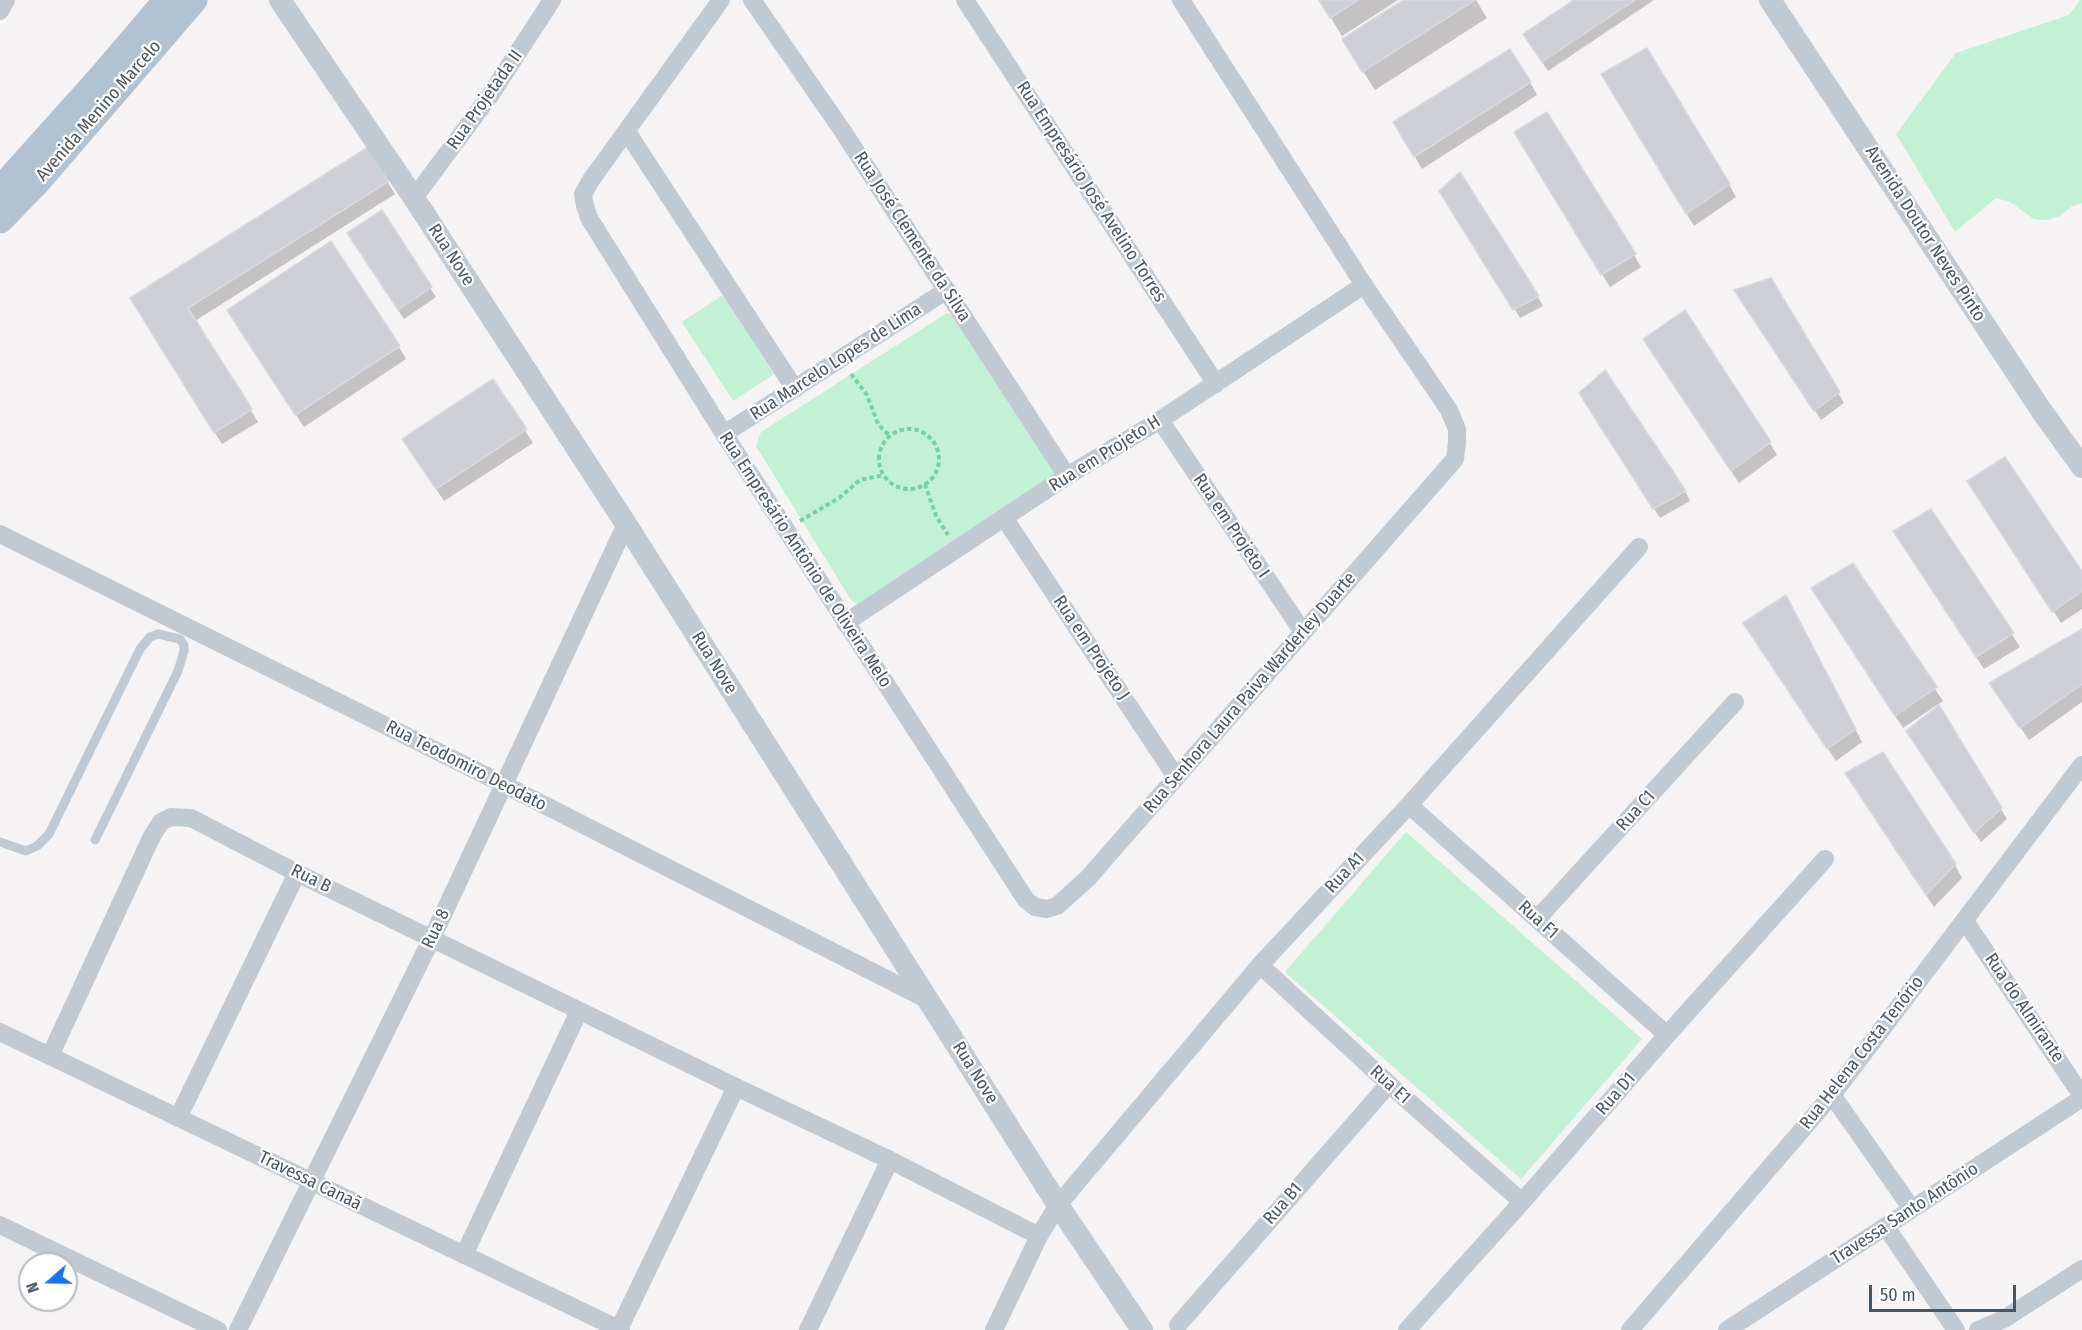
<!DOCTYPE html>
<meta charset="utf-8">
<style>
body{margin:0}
#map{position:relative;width:2082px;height:1330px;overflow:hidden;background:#f5f3f3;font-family:"Fira Sans Condensed",sans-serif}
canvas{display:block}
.north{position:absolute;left:18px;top:1252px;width:60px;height:60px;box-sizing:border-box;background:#fff;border:2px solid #b7bbc0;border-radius:50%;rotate:250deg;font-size:16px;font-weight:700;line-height:24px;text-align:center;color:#4a5661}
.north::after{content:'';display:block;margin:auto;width:21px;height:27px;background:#1a73e8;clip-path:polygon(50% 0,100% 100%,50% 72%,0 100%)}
.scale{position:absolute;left:1869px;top:1285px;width:147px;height:27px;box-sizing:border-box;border:3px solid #4a5661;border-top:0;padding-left:8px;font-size:18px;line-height:21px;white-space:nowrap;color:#4a5661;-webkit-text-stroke:4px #fff;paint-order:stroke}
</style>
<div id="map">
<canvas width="2082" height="1330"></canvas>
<div class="north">N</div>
<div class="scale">50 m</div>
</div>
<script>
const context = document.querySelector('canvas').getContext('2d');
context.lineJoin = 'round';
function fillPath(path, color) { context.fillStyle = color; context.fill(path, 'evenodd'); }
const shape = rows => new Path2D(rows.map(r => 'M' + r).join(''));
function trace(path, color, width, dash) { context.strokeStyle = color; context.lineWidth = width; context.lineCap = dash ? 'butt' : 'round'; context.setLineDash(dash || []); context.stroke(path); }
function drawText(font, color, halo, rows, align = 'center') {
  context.font = font + ' "Fira Sans Condensed",sans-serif'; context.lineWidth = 4.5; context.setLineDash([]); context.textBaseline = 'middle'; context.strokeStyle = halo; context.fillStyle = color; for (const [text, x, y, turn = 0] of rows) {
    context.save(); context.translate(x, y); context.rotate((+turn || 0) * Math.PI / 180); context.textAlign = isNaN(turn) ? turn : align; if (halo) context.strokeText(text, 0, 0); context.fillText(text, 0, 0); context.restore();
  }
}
fillPath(shape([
 [2080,0,2082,0,2082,203,2071,207,2060,216,2047,220,2034,219,2010,202,1996,198,1955,232,1896,134,1956,53,2069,15],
 [723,295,774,374,733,401,682,322],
 [947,313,964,319,1061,467,1057,487,862,607,851,600,756,446,761,432],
 [1406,832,1642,1039,1521,1179,1285,972]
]), '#c3f1d5');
fillPath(shape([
 [1320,0,1398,0,1342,36],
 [1406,0,1476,0,1487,18,1375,90,1355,59],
 [1577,0,1654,0,1548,71,1530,44],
 [1603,75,1729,184,1736,197,1694,226],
 [1530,82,1537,95,1422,169,1395,122],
 [1523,145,1634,255,1641,267,1610,287],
 [387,181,395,194,195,321,258,422,222,444,139,312],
 [1447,200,1538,297,1543,306,1520,318],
 [381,212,436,297,404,319,354,243],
 [1771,280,1844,403,1821,420,1742,300],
 [236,323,399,347,406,359,304,427],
 [1652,352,1770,443,1777,455,1739,483],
 [493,381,533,443,444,501,412,452],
 [1586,403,1685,491,1690,501,1660,518],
 [1977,494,2082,574,2082,609,2061,623],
 [1931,511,2020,647,1984,669,1902,544],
 [1853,565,1943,701,1903,728,1820,601],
 [1793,610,1862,742,1836,761,1752,636],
 [2082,631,2082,702,2029,740,1999,696],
 [1939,708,2007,819,1981,842,1914,741],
 [1854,786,1955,865,1962,878,1934,907]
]), '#0003');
const building = shape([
 [1319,0,1358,0,1330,18,1319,0],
 [1403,0,1475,0,1362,72,1342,39,1403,0],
 [1574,0,1635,0,1542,62,1523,34,1574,0],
 [1647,48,1730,184,1686,214,1601,74,1647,48],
 [1510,49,1531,82,1414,157,1393,122,1510,49],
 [1547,112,1636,254,1601,275,1514,132,1547,112],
 [368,147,389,181,188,308,252,409,214,433,130,298,368,147],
 [1460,172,1539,296,1513,310,1439,191,1460,172],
 [382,210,432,287,398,310,347,233,382,210],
 [331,241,400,346,295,415,227,310,331,241],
 [1771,278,1840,392,1814,411,1734,290,1771,278],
 [1685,310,1771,442,1731,471,1643,339,1685,310],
 [1605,370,1686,491,1653,509,1579,393,1605,370],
 [493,379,527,429,436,489,402,439,493,379],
 [2005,457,2082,571,2082,591,2052,612,1967,481,2005,457],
 [1931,509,2014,633,1976,657,1893,531,1931,509],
 [1853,563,1937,687,1895,716,1811,588,1853,563],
 [1786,595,1856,729,1827,749,1743,623,1786,595],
 [2082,629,2082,684,2020,728,1989,683,2082,629],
 [1939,705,2002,808,1974,833,1906,731,1939,705],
 [1883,752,1956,864,1926,895,1845,773,1883,752]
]);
fillPath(building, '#cdcfd5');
trace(building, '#d7d9de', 1.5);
trace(shape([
 [851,374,867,395,878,424,889,435],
 '879 459a30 30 0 1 1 60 0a30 30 0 1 1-60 0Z',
 [925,484,936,516,948,535],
 [800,521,839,498,860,480,884,475]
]), '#7ad0a6', 4, [4.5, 3]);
trace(shape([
 [0,842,26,851,37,846,49,834,140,649,150,637,158,634,180,639,184,645,184,651,178,671,95,840]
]), '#c1cad2', 9);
trace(shape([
 [721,0,591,180,583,194,585,206,589,218,724,434,1026,900,1035,907,1047,909,1057,906,1088,878,1455,459,1457,442,1457,429,1449,410,1364,285,1181,0],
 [752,0,842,130,1067,476],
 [965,0,1216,384],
 [0,11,6,0],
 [627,132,795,389],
 [414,198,489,97,552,0],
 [1160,420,1303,632],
 [724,434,947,290],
 [1005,519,1176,777],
 [0,534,503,784,928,1000],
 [845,623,1067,476,1160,420,1364,285],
 [1409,805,1667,1035],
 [1537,919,1735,702],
 [1965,921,2082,1096],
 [1260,965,1389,1084,1522,1202],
 [0,1032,621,1330],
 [50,1056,152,836,161,822,171,817,191,818,297,873,736,1087,890,1160,1039,1236],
 [1832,1095,1912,1209],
 [178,1118,297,873],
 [0,1225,218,1330],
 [1886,1227,1956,1330],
 [464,1255,579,1011],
 [1178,1325,1389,1084],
 [619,1329,736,1087],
 [238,1330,432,938,626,524],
 [808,1330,890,1160],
 [994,1330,1039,1236,1058,1205,1260,965,1409,805,1639,547],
 [1407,1330,1522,1202,1667,1035,1825,859],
 [1630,1330,1832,1095,2082,765],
 [1727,1330,2082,1098],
 [1978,1330,2004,1319,2082,1269]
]), '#c1cad2', 18);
trace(shape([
 [280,0,414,198,626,524,1058,1205,1142,1330],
 [1770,0,2041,410,2082,467]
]), '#c1cad2', 22);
trace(shape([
 [0,190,104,74,167,0],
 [0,220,37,182,194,0]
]), '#b3c2d1', 27);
drawText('18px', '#4a5661', '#fff', [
 ["Rua Projetada II",485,100,-55],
 ["Avenida Menino Marcelo",99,111,-49],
 ["Rua Empresário José Avelino Torres",1091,192,57],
 ["Avenida Doutor Neves Pinto",1925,234,57],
 ["Rua José Clemente da Silva",912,237,57],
 ["Rua Nove",451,255,57],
 ["Rua Marcelo Lopes de Lima",836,362,-33],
 ["Rua em Projeto H",1105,454,-32],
 ["Rua em Projeto I",1231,526,56],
 ["Rua Empresário Antônio de Oliveira Melo",805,560,57],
 ["Rua em Projeto J",1091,648,56],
 ["Rua Nove",714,663,58],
 ["Rua Senhora Laura Paiva Warderley Duarte",1250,693,-49],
 ["Rua Teodomiro Deodato",466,766,27],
 ["Rua C1",1636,811,-48],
 ["Rua A1",1345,873,-47],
 ["Rua B",311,879,26],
 ["Rua F1",1538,920,42],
 ["Rua 8",436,929,-65],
 ["Rua do Almirante",2024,1008,56],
 ["Rua Helena Costa Tenório",1862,1053,-52],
 ["Rua Nove",975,1073,58],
 ["Rua E1",1390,1085,42],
 ["Rua D1",1616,1094,-49],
 ["Travessa Canaã",310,1181,26],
 ["Rua B1",1283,1204,-49],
 ["Travessa Santo Antônio",1905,1214,-33]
]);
</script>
